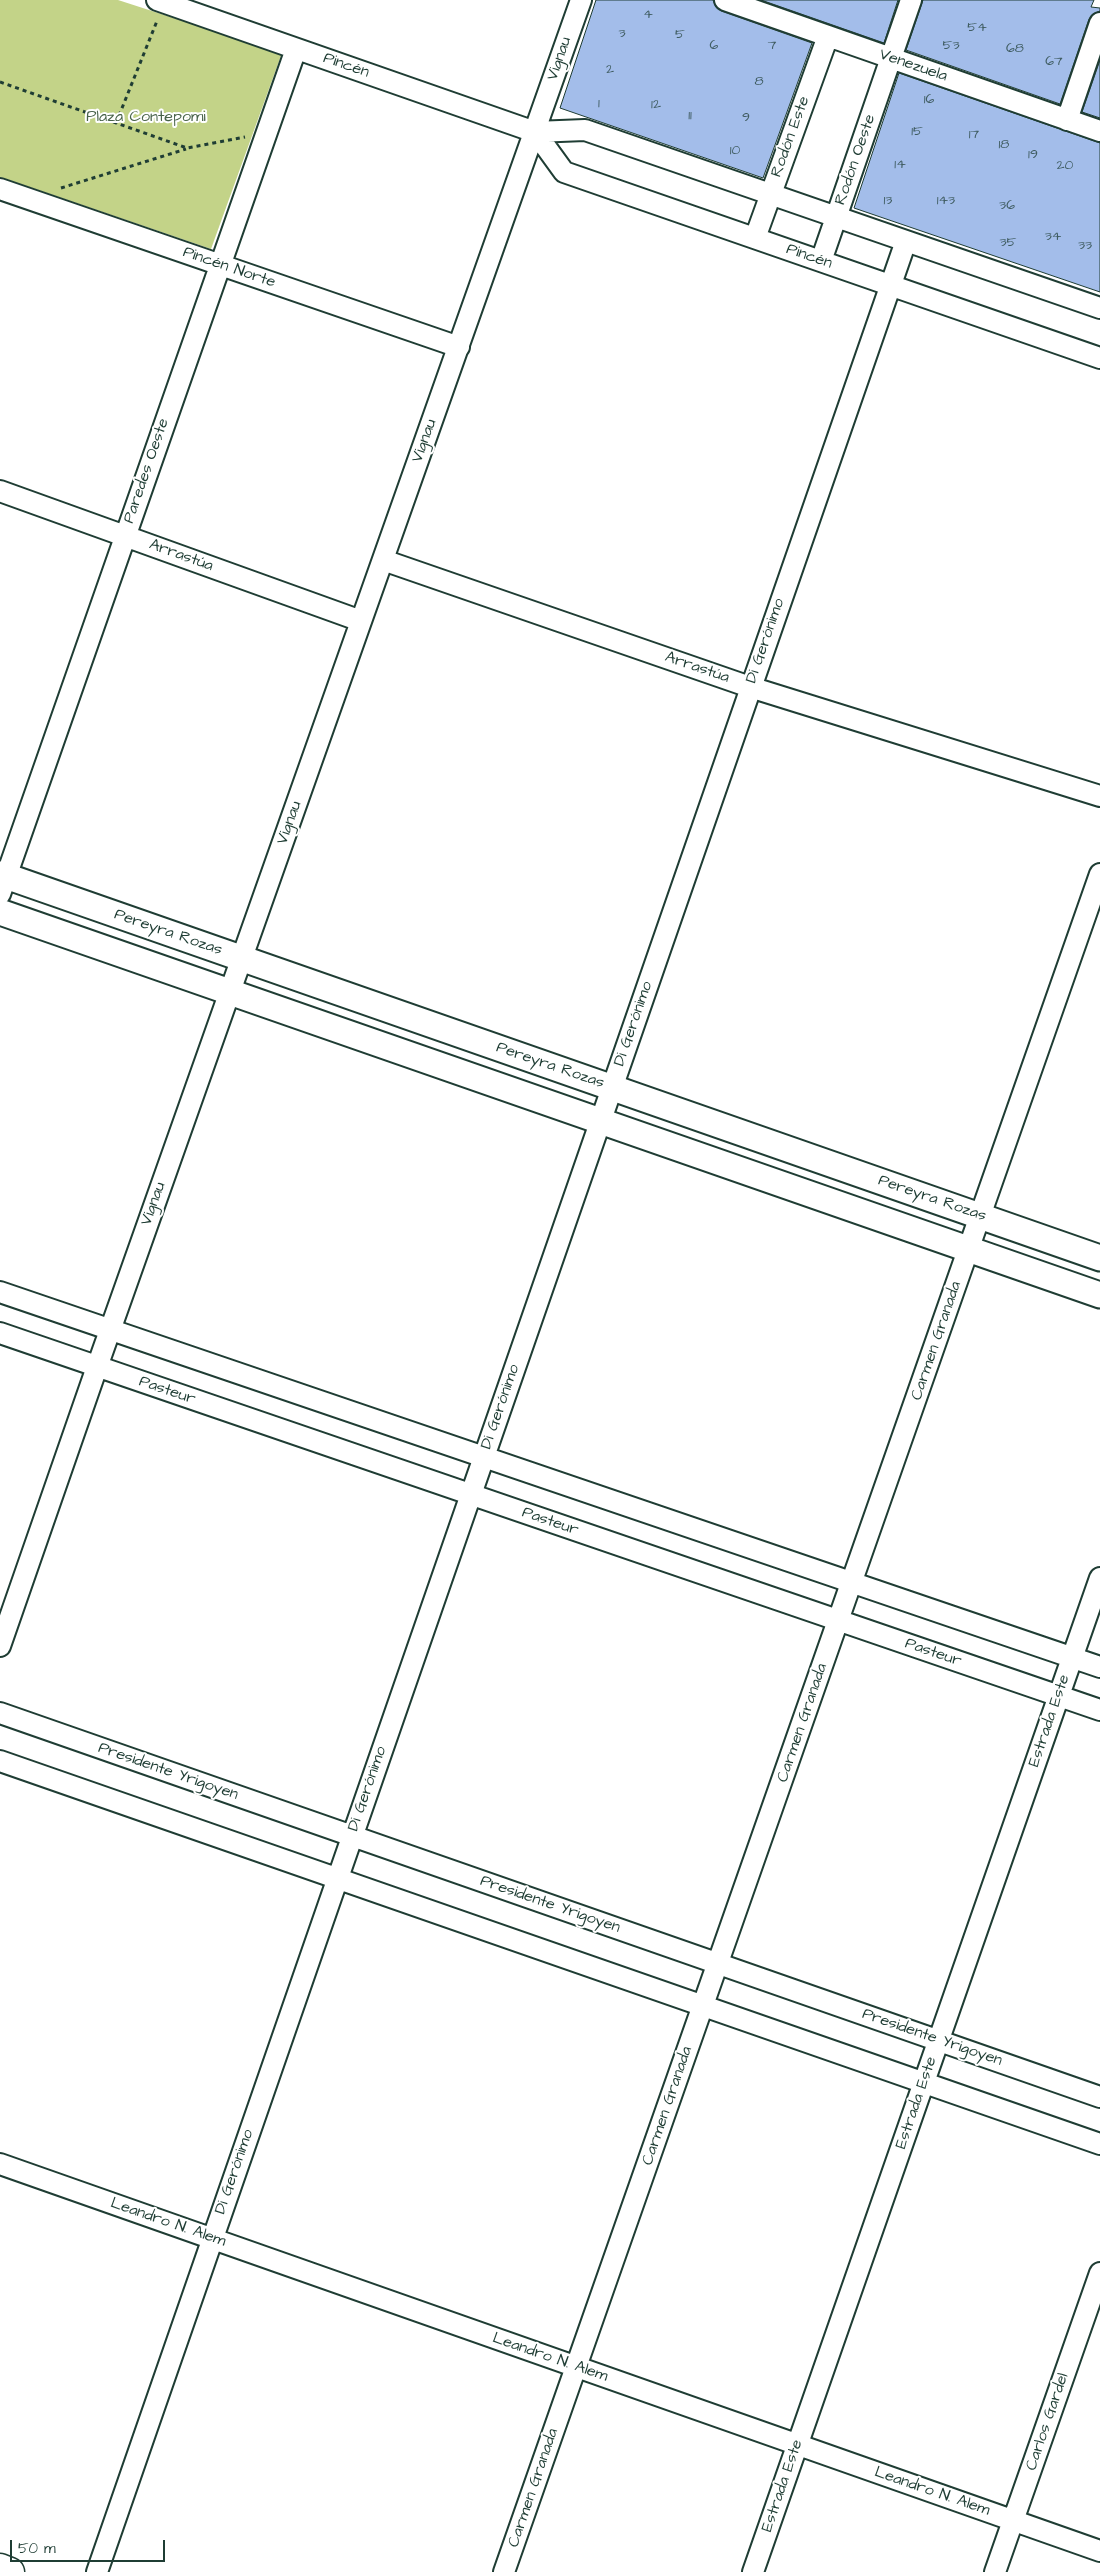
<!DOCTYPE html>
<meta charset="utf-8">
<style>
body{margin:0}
#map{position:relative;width:1100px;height:2572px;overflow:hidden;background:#fff;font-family:"Architects Daughter",sans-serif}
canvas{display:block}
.scale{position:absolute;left:10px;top:2540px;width:155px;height:22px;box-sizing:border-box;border:2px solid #1f3d34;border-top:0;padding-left:6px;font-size:15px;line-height:18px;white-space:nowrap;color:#1f3d34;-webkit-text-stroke:4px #fff;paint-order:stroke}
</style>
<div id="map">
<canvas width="1100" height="2572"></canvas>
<div class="scale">50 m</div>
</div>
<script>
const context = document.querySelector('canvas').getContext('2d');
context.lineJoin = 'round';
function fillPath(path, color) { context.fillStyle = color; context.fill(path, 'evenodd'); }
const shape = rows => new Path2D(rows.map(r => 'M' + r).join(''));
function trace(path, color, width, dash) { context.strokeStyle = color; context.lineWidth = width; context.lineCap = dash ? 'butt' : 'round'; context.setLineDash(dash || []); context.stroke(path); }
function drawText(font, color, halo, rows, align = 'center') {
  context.font = font + ' "Architects Daughter",sans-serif'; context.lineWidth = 4; context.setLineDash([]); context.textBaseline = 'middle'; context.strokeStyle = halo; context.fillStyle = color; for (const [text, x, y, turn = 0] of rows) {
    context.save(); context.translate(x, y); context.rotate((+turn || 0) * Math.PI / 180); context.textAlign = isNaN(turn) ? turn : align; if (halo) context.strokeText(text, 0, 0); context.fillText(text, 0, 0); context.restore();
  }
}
fillPath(shape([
 [0,0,118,0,282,53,211,249,0,177]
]), '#c3d388');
const building = shape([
 [596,0,713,0,716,7,721,11,812,43,763,178,560,108,596,0],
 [761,0,898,0,884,43,761,0],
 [923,0,1094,0,1091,7,1100,8,1100,11,1093,14,1089,19,1060,104,906,50,923,0],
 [1100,60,1100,118,1082,112,1100,60],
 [899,73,1100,143,1100,292,854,208,899,73]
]);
fillPath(building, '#a3bdea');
trace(building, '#1f3d34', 1);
const minor = shape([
 [157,0,535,132,585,130,1100,308],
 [725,0,1100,131],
 [1067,120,1100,23],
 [535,132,564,172,1100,358],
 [0,189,459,347],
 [755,238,828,36],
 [821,261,911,0],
 [0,491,361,621],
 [383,560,750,687,1100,796],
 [0,894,296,49],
 [0,1292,1100,1667],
 [0,1333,1100,1710],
 [0,1646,97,1367,581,0],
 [0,1713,1100,2097],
 [0,1761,1100,2144],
 [0,2164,1100,2551],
 [97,2572,906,241],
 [504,2572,1100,874],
 [753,2572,1100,1578],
 [995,2572,1100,2273]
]);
const tertiary = shape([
 [0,874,1100,1258],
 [0,912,1100,1295]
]);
const secondary = shape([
 [0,2568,10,2572]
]);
trace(minor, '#1f3d34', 24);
trace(tertiary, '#1f3d34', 29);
trace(secondary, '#1f3d34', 31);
trace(shape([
 [0,82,187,148,245,137],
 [116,123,157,21],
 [61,188,186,149]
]), '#1f3d34', 3, [4, 4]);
trace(minor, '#fff', 20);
trace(tertiary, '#fff', 25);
trace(secondary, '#fff', 28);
drawText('14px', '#405d62', null, [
 ["4",648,15],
 ["54",977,28],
 ["3",622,34],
 ["5",680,35],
 ["6",714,46],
 ["7",772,46],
 ["53",951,46],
 ["68",1015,49],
 ["67",1054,62],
 ["2",610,70],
 ["8",759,82],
 ["16",929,100],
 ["1",599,104],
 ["12",656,105],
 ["11",690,116],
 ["9",746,118],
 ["15",917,132],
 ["17",974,135],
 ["18",1004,145],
 ["10",735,151],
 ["19",1033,155],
 ["14",900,165],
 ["20",1065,166],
 ["13",888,201],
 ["143",946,201],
 ["36",1007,206],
 ["34",1053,237],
 ["35",1008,243],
 ["33",1085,246]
]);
drawText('16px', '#1f3d34', '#fff', [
 ["Vignau",560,59,-71],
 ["Pincén",346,66,19],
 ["Venezuela",913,66,19],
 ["Rodón Este",791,137,-70],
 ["Rodón Oeste",856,160,-71],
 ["Pincén",809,257,19],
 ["Pincén Norte",229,268,19],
 ["Vignau",425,441,-70],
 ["Paredes Oeste",147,471,-71],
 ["Arrastúa",181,556,20],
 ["Di Gerónimo",766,641,-71],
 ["Arrastúa",697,668,19],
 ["Vignau",290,823,-70],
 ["Pereyra Rozas",168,933,19],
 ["Di Gerónimo",634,1024,-71],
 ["Pereyra Rozas",550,1066,19],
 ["Pereyra Rozas",932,1199,19],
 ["Vignau",154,1204,-70],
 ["Carmen Granada",937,1341,-71],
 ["Pasteur",167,1391,19],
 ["Di Gerónimo",501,1407,-71],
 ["Pasteur",550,1522,19],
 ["Pasteur",933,1653,19],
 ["Estrada Este",1050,1721,-71],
 ["Carmen Granada",803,1723,-71],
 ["Presidente Yrigoyen",168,1772,19],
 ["Di Gerónimo",368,1789,-71],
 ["Presidente Yrigoyen",550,1905,19],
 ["Presidente Yrigoyen",932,2038,19],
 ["Estrada Este",917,2103,-71],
 ["Carmen Granada",668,2106,-71],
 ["Di Gerónimo",235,2172,-71],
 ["Leandro N. Alem",168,2223,19],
 ["Leandro N. Alem",550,2358,19],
 ["Carlos Gardel",1048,2422,-71],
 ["Estrada Este",783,2486,-71],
 ["Carmen Granada",534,2488,-71],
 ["Leandro N. Alem",932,2492,19]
]);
drawText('16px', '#486249', '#fff', [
 ["Plaza Contepomi",146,118]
]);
</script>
